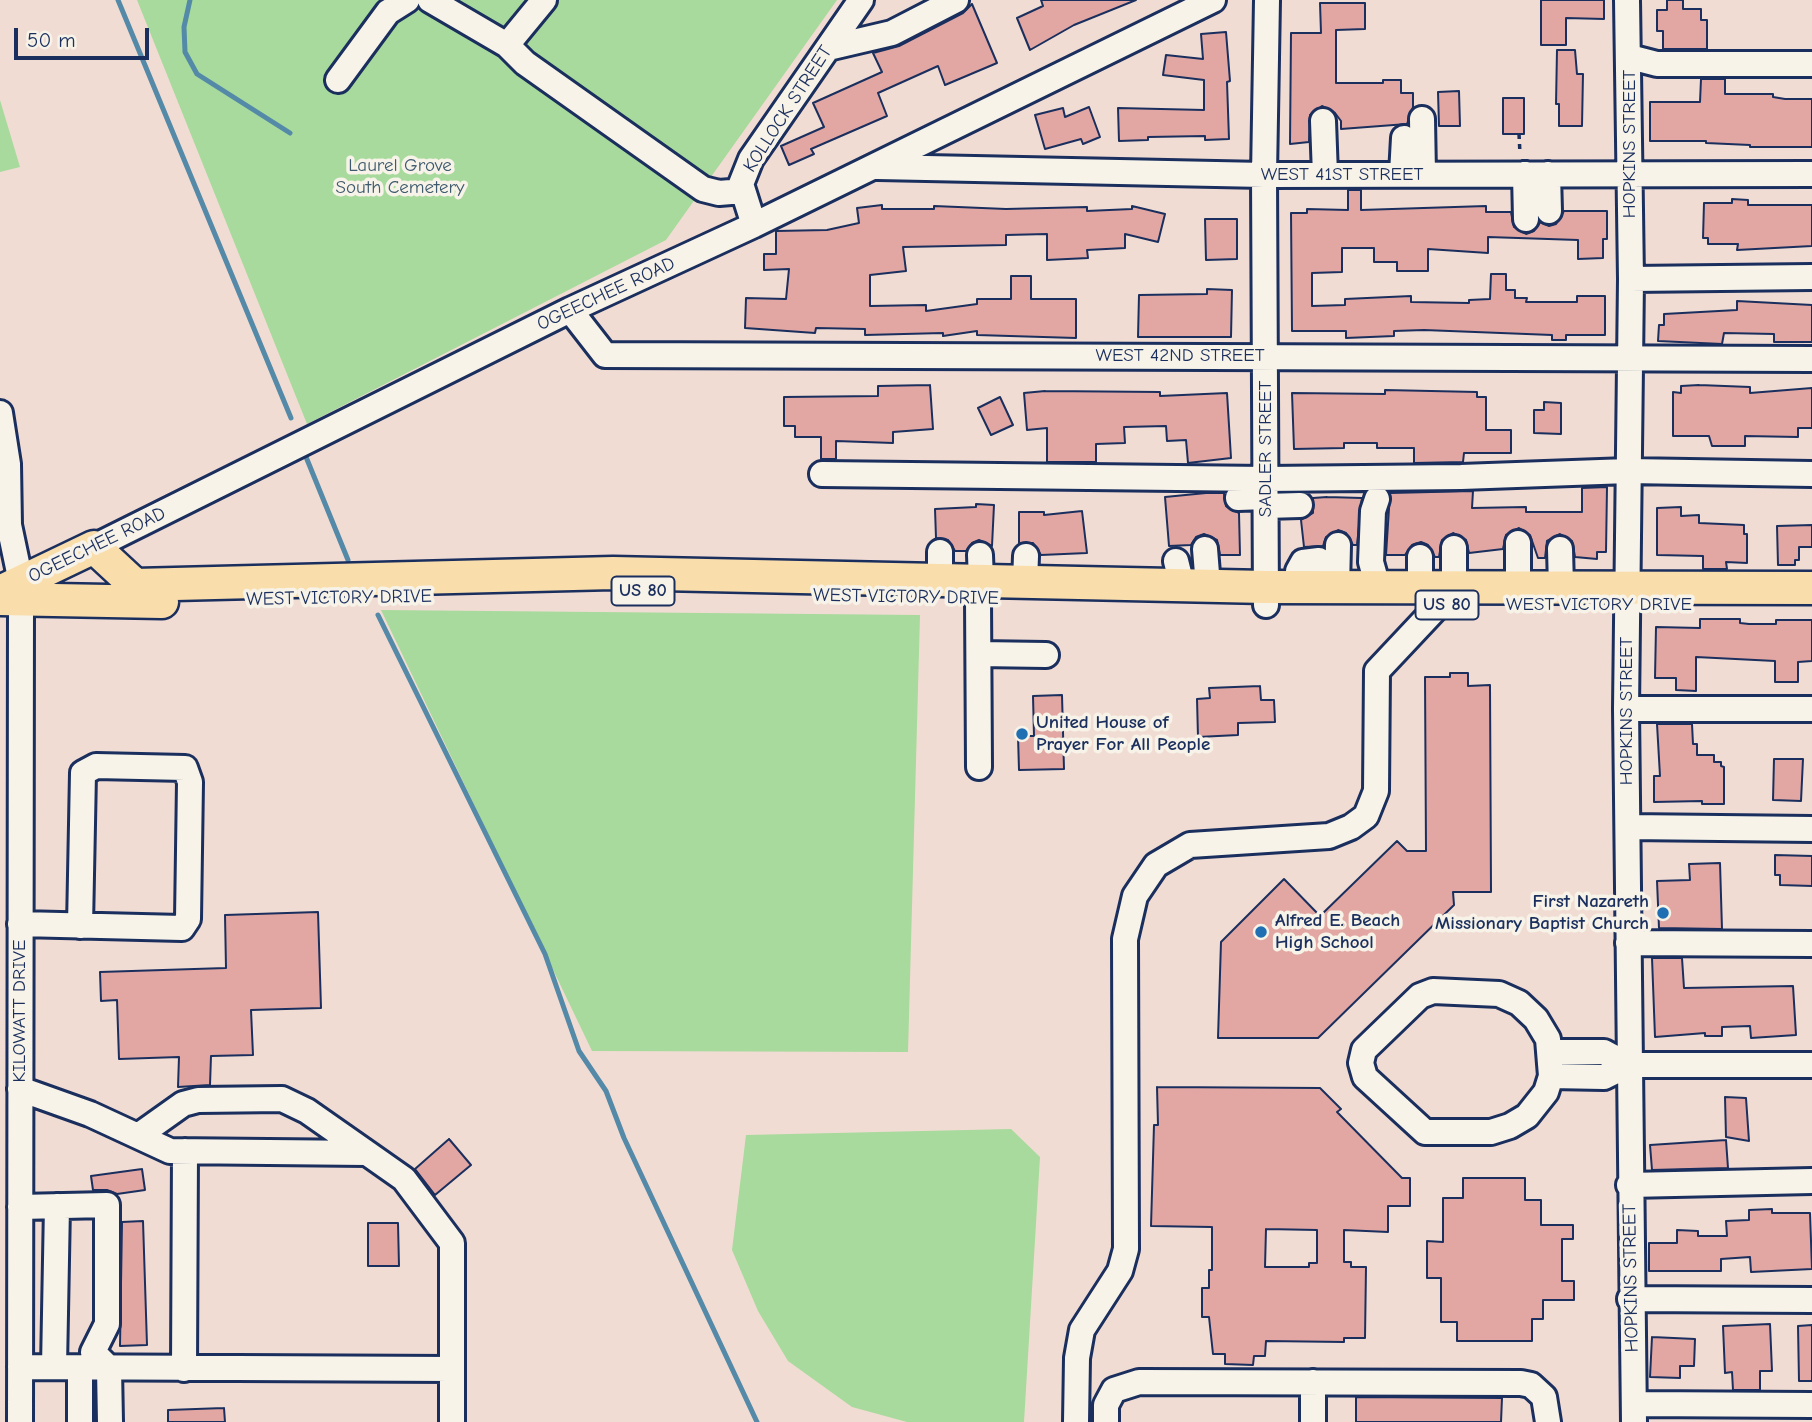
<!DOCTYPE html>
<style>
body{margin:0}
#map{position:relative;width:1812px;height:1422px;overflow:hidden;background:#f1dcd3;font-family:"Comic Neue",sans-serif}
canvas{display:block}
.scale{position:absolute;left:14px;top:28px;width:135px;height:32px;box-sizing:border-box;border:4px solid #1b2f5e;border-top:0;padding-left:9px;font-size:21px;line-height:24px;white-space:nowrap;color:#1b2f5e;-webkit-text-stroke:5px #f7f3e8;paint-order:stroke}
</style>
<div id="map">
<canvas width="1812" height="1422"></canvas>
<div class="scale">50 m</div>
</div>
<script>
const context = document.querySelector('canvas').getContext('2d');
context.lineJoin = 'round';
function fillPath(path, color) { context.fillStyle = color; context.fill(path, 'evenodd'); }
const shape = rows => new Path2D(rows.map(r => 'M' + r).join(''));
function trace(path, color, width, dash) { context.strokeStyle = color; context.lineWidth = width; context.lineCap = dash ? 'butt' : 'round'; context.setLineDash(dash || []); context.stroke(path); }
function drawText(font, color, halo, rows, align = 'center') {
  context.font = font + ' "Comic Neue",sans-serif'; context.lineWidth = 7; context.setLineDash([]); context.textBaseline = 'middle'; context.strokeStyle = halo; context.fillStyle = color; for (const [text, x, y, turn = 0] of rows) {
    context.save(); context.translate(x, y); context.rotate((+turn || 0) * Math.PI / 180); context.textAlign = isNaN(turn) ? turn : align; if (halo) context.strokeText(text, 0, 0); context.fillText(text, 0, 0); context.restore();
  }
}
fillPath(shape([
 [137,0,837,0,666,240,307,424],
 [0,100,20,167,0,172],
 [381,610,920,615,908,1052,592,1051],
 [1011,1129,1040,1157,1024,1422,907,1422,852,1407,788,1361,758,1311,732,1250,746,1135]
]), '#a7da9c');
trace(shape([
 [118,0,291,418],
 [190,0,184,27,185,52,197,74,290,133],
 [304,452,348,560],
 [378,615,545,954,579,1051,606,1091,624,1138,757,1422]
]), '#548aa8', 5);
const building = shape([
 [1041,0,1136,0,1074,25,1030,50,1017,18,1043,6,1041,0],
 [1541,0,1604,0,1604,19,1566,18,1566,45,1541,45,1541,0],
 [1667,0,1683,0,1683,9,1701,9,1701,20,1707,20,1707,49,1663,49,1663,31,1657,31,1657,10,1667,10,1667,0],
 [1320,3,1365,3,1365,29,1336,30,1336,83,1383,83,1383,80,1401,80,1401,93,1413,93,1413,107,1407,124,1341,129,1341,121,1335,113,1322,106,1310,115,1309,142,1290,144,1291,33,1321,33,1320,3],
 [972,4,997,63,945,85,938,66,878,93,887,116,811,149,814,154,789,165,781,146,824,127,813,103,882,72,873,53,899,46,963,13,972,4],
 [1226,32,1230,81,1227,82,1229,139,1205,140,1205,136,1148,137,1148,140,1119,141,1118,108,1204,110,1204,80,1163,75,1166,55,1203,59,1201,34,1226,32],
 [1557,50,1575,50,1577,74,1583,74,1582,126,1559,126,1559,104,1556,104,1557,50],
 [1701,79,1725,79,1725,94,1773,94,1773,97,1785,99,1812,99,1812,147,1750,147,1750,145,1706,143,1706,141,1650,141,1650,102,1700,102,1701,79],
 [1459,91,1460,126,1439,126,1438,92,1459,91],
 [1503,98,1524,98,1524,134,1503,134,1503,98],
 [1089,107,1100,137,1083,144,1081,139,1045,149,1035,115,1063,108,1065,117,1089,107],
 [1348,190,1361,190,1361,210,1486,206,1486,212,1511,212,1514,227,1526,234,1534,231,1540,222,1549,226,1556,224,1564,211,1607,211,1607,239,1603,239,1603,258,1578,259,1578,240,1488,237,1488,253,1428,249,1428,271,1397,271,1397,262,1374,262,1374,248,1342,248,1342,272,1312,273,1312,306,1345,305,1345,299,1411,296,1411,302,1469,303,1469,300,1490,299,1491,274,1506,274,1506,290,1515,290,1515,298,1527,298,1526,302,1577,302,1577,296,1605,296,1605,335,1566,335,1566,340,1552,340,1552,335,1424,330,1394,331,1394,336,1346,338,1346,331,1292,331,1291,213,1307,213,1307,209,1348,210,1348,190],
 [1732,199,1748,200,1748,205,1812,205,1812,246,1737,250,1738,244,1708,244,1708,238,1703,238,1704,203,1732,203,1732,199],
 [882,205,882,209,934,209,934,206,1006,209,1087,207,1087,211,1132,209,1132,206,1165,214,1158,242,1125,234,1125,248,1087,250,1088,258,1047,260,1047,234,1006,235,1006,245,903,247,906,271,870,275,870,306,926,305,926,311,977,304,977,299,1011,299,1011,276,1031,276,1031,299,1076,299,1076,338,977,335,977,331,943,336,943,333,865,335,865,329,816,328,815,333,745,328,746,298,786,299,789,269,764,270,764,254,776,254,776,231,827,230,859,223,857,208,882,205],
 [1205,219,1237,219,1237,259,1206,260,1205,219],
 [1207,289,1232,290,1231,337,1138,337,1139,295,1207,294,1207,289],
 [1737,301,1812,305,1812,342,1774,342,1774,334,1724,333,1722,344,1658,341,1659,325,1664,325,1664,314,1737,310,1737,301],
 [930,385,933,429,893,432,893,443,836,441,836,459,821,459,821,437,795,437,795,426,784,426,784,397,878,396,878,386,930,385],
 [1699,385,1750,387,1750,393,1812,388,1812,428,1798,428,1798,437,1745,436,1745,446,1712,446,1709,436,1673,436,1673,392,1681,393,1681,386,1699,385],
 [1385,390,1477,392,1477,397,1486,397,1486,430,1511,430,1511,453,1464,453,1463,462,1414,463,1414,448,1377,448,1377,443,1344,443,1344,448,1294,449,1292,393,1385,394,1385,390],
 [1045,391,1160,392,1160,396,1227,393,1231,458,1188,463,1186,440,1167,441,1166,426,1124,427,1125,443,1096,444,1096,462,1047,462,1047,428,1027,430,1024,393,1045,391],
 [1000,397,1013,425,991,435,978,408,1000,397],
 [1544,402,1561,403,1561,434,1534,433,1534,410,1544,410,1544,402],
 [1607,487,1606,552,1597,552,1597,559,1575,557,1572,541,1560,534,1547,541,1545,558,1538,558,1530,535,1519,528,1506,535,1503,549,1469,553,1466,540,1453,533,1442,540,1439,557,1435,557,1428,545,1421,542,1412,545,1405,555,1386,555,1390,493,1473,491,1472,508,1526,507,1526,512,1582,512,1582,488,1607,487],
 [1206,493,1224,493,1226,506,1239,513,1240,555,1220,555,1217,540,1204,534,1196,537,1191,545,1169,546,1165,497,1206,493],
 [1327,497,1362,498,1357,545,1353,545,1346,533,1338,530,1326,537,1323,546,1304,547,1301,520,1313,513,1313,498,1327,497],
 [976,504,994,505,992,546,979,540,972,543,966,551,955,551,948,540,936,538,935,509,976,507,976,504],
 [1681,507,1681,516,1699,515,1699,523,1744,525,1744,534,1747,534,1747,563,1726,562,1727,569,1703,569,1703,556,1657,555,1657,508,1681,507],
 [1082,511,1087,553,1041,555,1033,543,1019,543,1019,512,1044,512,1044,515,1082,511],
 [1812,525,1812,547,1799,547,1799,560,1795,560,1795,565,1778,565,1777,526,1812,525],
 [1700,619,1740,619,1740,623,1749,624,1776,624,1776,620,1812,620,1812,661,1798,662,1798,682,1775,682,1775,661,1696,657,1696,691,1676,690,1676,678,1655,678,1656,627,1700,628,1700,619],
 [1450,673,1468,673,1468,686,1490,685,1491,892,1453,892,1454,905,1318,1038,1218,1038,1221,942,1284,879,1320,916,1397,841,1407,851,1426,851,1425,677,1450,677,1450,673],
 [1260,686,1261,700,1274,700,1275,722,1238,723,1238,735,1198,737,1197,699,1210,698,1209,688,1260,686],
 [1062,695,1064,769,1019,770,1018,736,1034,736,1033,696,1062,695],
 [1657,724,1692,724,1693,744,1697,744,1697,755,1714,755,1714,762,1721,762,1721,766,1724,767,1724,804,1702,804,1702,801,1654,802,1654,776,1660,776,1657,724],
 [1774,759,1803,759,1801,801,1773,800,1774,759],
 [1775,855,1812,856,1812,886,1780,885,1780,875,1775,875,1775,855],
 [1720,863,1722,929,1659,928,1657,881,1690,880,1689,864,1720,863],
 [318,912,321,1008,251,1010,253,1055,211,1056,210,1085,178,1087,179,1057,119,1059,117,1000,101,1001,100,972,226,968,225,915,318,912],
 [1652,958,1682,958,1684,988,1793,986,1796,1035,1751,1038,1750,1026,1722,1027,1722,1036,1705,1036,1705,1033,1655,1037,1652,958],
 [1157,1087,1320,1088,1341,1109,1337,1112,1402,1178,1410,1178,1410,1206,1388,1206,1388,1232,1344,1230,1344,1262,1351,1262,1351,1267,1366,1267,1365,1338,1344,1338,1344,1342,1266,1341,1265,1356,1254,1356,1253,1365,1225,1364,1225,1354,1213,1354,1209,1317,1202,1317,1202,1288,1209,1288,1209,1270,1212,1270,1212,1227,1151,1226,1154,1125,1158,1125,1157,1087],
 [1266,1229,1317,1230,1317,1263,1309,1263,1309,1267,1265,1267,1266,1229],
 [1725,1097,1746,1098,1749,1141,1726,1137,1725,1097],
 [449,1139,471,1165,435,1195,415,1169,449,1139],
 [1726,1140,1728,1168,1652,1170,1650,1145,1726,1140],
 [142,1169,145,1190,117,1194,107,1190,93,1190,91,1176,142,1169],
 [1463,1178,1525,1178,1525,1200,1541,1200,1541,1225,1573,1225,1573,1239,1562,1239,1562,1281,1574,1281,1574,1300,1543,1300,1543,1319,1532,1319,1532,1341,1457,1341,1457,1322,1441,1322,1441,1278,1427,1278,1427,1241,1443,1242,1443,1198,1463,1198,1463,1178],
 [1772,1209,1772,1213,1810,1213,1812,1269,1751,1272,1750,1257,1721,1259,1721,1271,1649,1271,1649,1243,1677,1243,1677,1230,1698,1231,1698,1236,1727,1236,1726,1221,1749,1220,1749,1210,1772,1209],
 [143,1221,147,1345,120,1346,122,1222,143,1221],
 [368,1223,398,1223,399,1266,368,1266,368,1223],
 [1770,1324,1772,1371,1760,1371,1760,1390,1733,1390,1732,1372,1725,1373,1723,1326,1770,1324],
 [1812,1325,1812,1381,1799,1381,1798,1326,1812,1325],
 [1652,1337,1695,1339,1694,1366,1680,1366,1680,1378,1650,1377,1652,1337],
 [1356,1397,1502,1398,1501,1422,1356,1422,1356,1397],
 [224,1408,225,1422,168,1422,168,1410,224,1408]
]);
fillPath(building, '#e2a7a2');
trace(building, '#1b2f5e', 2);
const minor = shape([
 [430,0,507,45,525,63,703,189,719,193,743,191],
 [1627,0,1631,279,1626,709,1634,1422],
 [507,45,544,0],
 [828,48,892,33,956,0],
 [1630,57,1657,64,1812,64],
 [338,80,388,12,407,0],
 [1422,119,1423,174],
 [1323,121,1325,175],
 [878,167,1264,175,1812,174],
 [1402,174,1404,138],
 [1525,174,1526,219],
 [1548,174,1549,211],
 [754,225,741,184,751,159,861,0],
 [1631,279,1812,277],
 [570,310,605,355,1812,359],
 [0,413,8,464,9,525,21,582],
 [822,474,1266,479,1461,477,1628,471,1812,474],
 [1238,498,1266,497],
 [1377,499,1373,511,1371,562,1378,587],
 [1266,506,1300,505],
 [94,547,570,310,754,225,1213,0],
 [1205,549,1208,586],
 [1560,549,1561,587],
 [980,555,981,581],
 [1420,557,1420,587],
 [1176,561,1182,585],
 [940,580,940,552],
 [1025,582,1026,556],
 [1298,587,1298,571,1303,562,1319,560,1325,587],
 [1337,587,1338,545],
 [1454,587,1454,548],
 [1518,587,1518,543],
 [978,599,979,767],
 [1266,605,1264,175,1267,0],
 [979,654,1046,655],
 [1626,709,1812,709],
 [1628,827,1812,829],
 [20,924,182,928,188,919,190,782,185,768,96,766,83,773,80,926],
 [1628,943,1812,944],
 [1433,991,1499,994,1519,1003,1536,1019,1548,1039,1551,1076,1546,1092,1527,1116,1510,1126,1491,1132,1425,1132,1365,1077,1361,1063,1364,1050,1420,996,1433,991],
 [1551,1052,1604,1052,1628,1065,1812,1065],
 [1551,1076,1604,1077,1628,1065],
 [20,1089,90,1114,170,1151,367,1153,404,1179,452,1243,452,1369],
 [138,1136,183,1104,198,1100,282,1099,307,1111,367,1153],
 [1629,1185,1812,1181],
 [20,1207,107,1205,107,1324,93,1352,109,1368,110,1422],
 [1630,1299,1812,1300],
 [20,1367,452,1369,452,1422],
 [54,1367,57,1206],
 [184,1369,185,1151],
 [1635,1404,1812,1405],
 [20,1422,21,601],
 [80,1422,80,1368],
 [1076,1422,1077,1358,1082,1330,1120,1271,1126,1249,1125,939,1135,896,1156,865,1190,845,1329,836,1351,827,1366,816,1376,791,1377,671,1439,605],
 [1106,1422,1106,1405,1114,1390,1139,1382,1521,1383,1531,1385,1544,1397,1548,1422],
 [1313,1422,1313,1382]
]);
const major = shape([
 [0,592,94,547,135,585,613,573,1266,587,1812,588],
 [0,599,162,602]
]);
trace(minor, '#1b2f5e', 30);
trace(major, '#1b2f5e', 37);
trace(shape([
 [1519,134,1520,154]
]), '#1b2f5e', 3.5, [5, 5]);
trace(minor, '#f7f3e8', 24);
trace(major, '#f9ddab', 32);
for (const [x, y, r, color] of [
 [1022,734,7,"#1f6fb2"],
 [1663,913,7,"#1f6fb2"],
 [1261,932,7,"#1f6fb2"]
]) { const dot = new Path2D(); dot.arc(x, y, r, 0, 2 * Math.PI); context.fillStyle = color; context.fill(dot); trace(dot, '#f7f3e8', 2.5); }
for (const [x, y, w] of [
 [643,591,63],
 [1447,605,63]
]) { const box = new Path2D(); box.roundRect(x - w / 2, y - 14.5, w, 29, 5); context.fillStyle = '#f7f3e8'; context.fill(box); trace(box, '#1b2f5e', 2); }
drawText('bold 18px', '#1b2f5e', null, [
 ["US 80",643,591],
 ["US 80",1447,605]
]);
drawText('19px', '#1b2f5e', '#f7f3e8', [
 ["KOLLOCK STREET",788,109,-57],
 ["HOPKINS STREET",1630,144,-90],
 ["WEST 41ST STREET",1342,175],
 ["OGEECHEE ROAD",606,294,-25],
 ["WEST 42ND STREET",1180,356],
 ["SADLER STREET",1266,449,-90],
 ["OGEECHEE ROAD",97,545,-26],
 ["WEST VICTORY DRIVE",906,597,1],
 ["WEST VICTORY DRIVE",339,598,-1],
 ["WEST VICTORY DRIVE",1599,605],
 ["HOPKINS STREET",1627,711,-90],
 ["KILOWATT DRIVE",20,1011,-90],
 ["HOPKINS STREET",1631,1278,-91]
]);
drawText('19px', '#3e5a6e', '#f7f3e8', [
 ["Laurel Grove",400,166],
 ["South Cemetery",400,188]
]);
drawText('bold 19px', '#1b2f5e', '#f7f3e8', [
 ["United House of",1036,723],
 ["Prayer For All People",1036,745],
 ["First Nazareth",1649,902,"right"],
 ["Missionary Baptist Church",1649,924,"right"],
 ["Alfred E. Beach",1275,921],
 ["High School",1275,943]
], 'left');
</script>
